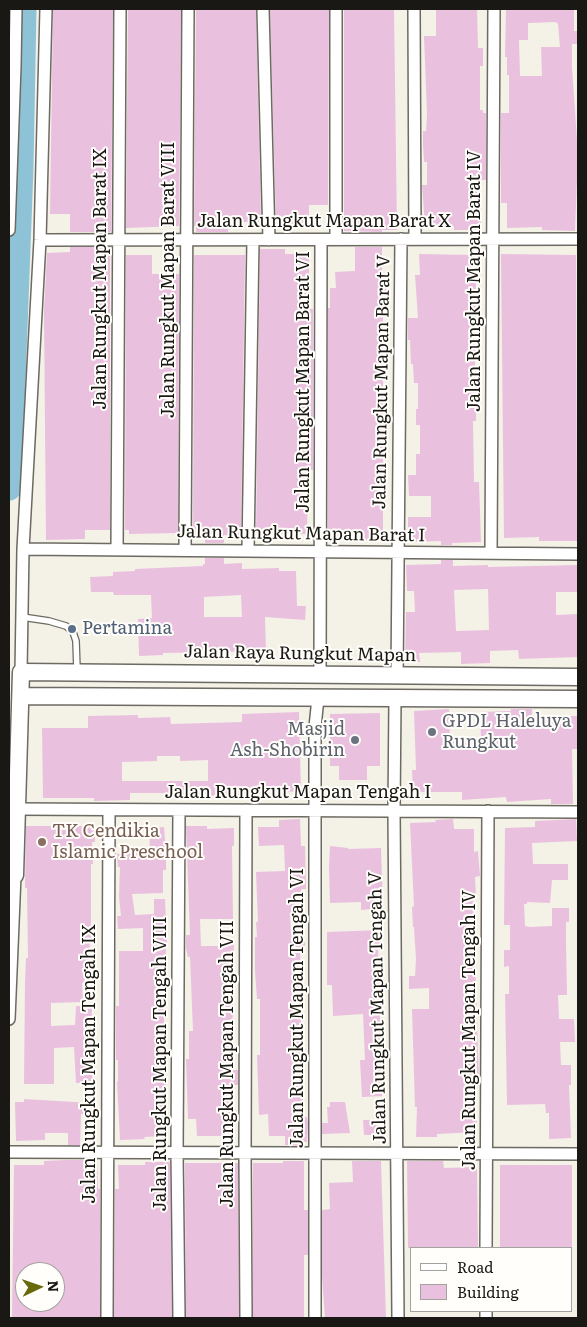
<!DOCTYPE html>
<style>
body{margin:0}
#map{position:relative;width:587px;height:1327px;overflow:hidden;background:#f4f1e7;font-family:Literata,serif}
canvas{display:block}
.frame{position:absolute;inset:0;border:10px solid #191815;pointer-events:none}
.legend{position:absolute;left:410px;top:1247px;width:162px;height:65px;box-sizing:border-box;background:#fffefa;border:1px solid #a3a29e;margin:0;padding:6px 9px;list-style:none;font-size:15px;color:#191815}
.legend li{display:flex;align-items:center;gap:10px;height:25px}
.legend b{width:25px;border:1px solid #a3a29e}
.north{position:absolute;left:15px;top:1262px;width:50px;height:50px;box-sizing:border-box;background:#fffefa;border:1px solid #a3a29e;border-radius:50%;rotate:87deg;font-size:14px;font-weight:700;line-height:20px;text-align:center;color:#191815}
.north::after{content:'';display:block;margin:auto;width:18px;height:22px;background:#686a0a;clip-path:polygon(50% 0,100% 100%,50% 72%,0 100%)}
</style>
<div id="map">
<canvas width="587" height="1327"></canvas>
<div class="frame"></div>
<ul class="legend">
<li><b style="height:6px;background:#fff"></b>Road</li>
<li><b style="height:14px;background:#eac0df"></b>Building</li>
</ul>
<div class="north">N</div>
</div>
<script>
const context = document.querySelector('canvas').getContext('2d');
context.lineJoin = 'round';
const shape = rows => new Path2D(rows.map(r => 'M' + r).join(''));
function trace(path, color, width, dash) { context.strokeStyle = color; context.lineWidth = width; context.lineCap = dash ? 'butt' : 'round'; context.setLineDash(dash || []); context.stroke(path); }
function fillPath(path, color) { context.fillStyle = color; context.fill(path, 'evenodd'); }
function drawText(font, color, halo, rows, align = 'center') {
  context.font = font + ' Literata,serif'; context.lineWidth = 4; context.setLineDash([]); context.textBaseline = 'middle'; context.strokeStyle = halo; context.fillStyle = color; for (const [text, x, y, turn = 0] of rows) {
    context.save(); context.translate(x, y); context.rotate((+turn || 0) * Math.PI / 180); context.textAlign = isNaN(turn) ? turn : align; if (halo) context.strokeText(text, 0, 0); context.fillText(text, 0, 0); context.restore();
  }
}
trace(shape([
 [9,488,21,168,24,9]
]), '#8ec3d7', 25);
fillPath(shape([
 [53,9,113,9,111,232,70,232,70,214,50,214],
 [128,9,181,9,179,226,126,228],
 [196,9,256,9,261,222,228,222,228,232,196,232,196,226,194,226],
 [270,9,329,9,328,205,309,205,309,224,276,224],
 [344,9,394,9,397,230,382,230,382,232,344,231],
 [436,9,477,9,478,48,483,48,483,66,480,66,480,110,483,110,483,113,486,113,486,180,477,180,477,209,481,209,481,230,454,230,454,226,425,226,422,185,427,185,427,162,424,162,423,145,423,131,426,131,427,115,424,36,436,36],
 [506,9,574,9,574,31,577,31,577,44,572,44,572,67,578,154,575,231,542,230,542,227,507,228,507,203,501,203,501,113,509,113,509,75,507,75,507,57,505,57],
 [556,22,558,24,560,47,541,47,542,76,520,76,519,40,528,40,528,23],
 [70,247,110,247,110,530,85,530,85,539,46,540,44,312,47,253,70,252],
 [355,247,382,247,382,274,387,274,387,293,383,293,383,540,363,540,363,535,328,535,328,308,330,308,330,288,336,288,335,272,355,271],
 [260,249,285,249,285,254,309,254,309,309,313,309,313,470,308,470,307,534,256,534],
 [419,254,472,255,473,274,476,274,475,368,480,368,480,383,477,383,476,421,473,421,474,482,479,482,481,542,452,543,452,545,441,545,441,541,408,542,408,517,431,517,431,496,409,496,408,475,416,475,416,454,420,454,420,425,416,425,416,409,418,409,418,383,414,383,413,364,411,364,410,340,408,340,408,318,418,318,415,275,420,275],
 [501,254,576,255,577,541,539,541,539,537,504,538],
 [126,255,152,255,152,274,179,274,178,533,129,534,129,530,125,530],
 [194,255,245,255,241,536,224,535,224,543,205,543,205,535,193,536],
 [205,558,224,558,224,564,242,563,242,569,279,568,279,571,296,571,297,606,306,606,305,620,265,617,266,651,163,653,163,655,139,656,138,619,152,618,151,595,114,595,113,592,91,592,90,577,113,576,113,572,135,571,135,569,203,566,203,564,205,564],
 [241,595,242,617,204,617,204,597],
 [441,560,453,560,453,566,488,565,488,567,578,565,578,592,556,592,556,615,577,614,578,657,519,659,518,650,490,651,490,663,461,664,461,652,419,653,420,662,405,662,406,612,415,612,414,591,407,591,406,565,441,564],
 [488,589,489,630,456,631,454,590],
 [449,709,450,739,481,738,480,712,511,711,511,709,532,709,532,717,578,716,578,749,572,749,573,804,551,804,551,799,507,802,506,797,462,800,462,792,413,792,412,770,416,770,414,711],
 [299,712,301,792,250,790,250,795,164,797,164,793,130,793,130,800,94,801,94,798,43,798,42,728,88,728,88,716,138,715,138,718,170,717,171,724,242,722,242,714],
 [157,756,180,756,180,761,208,760,208,781,122,781,122,762,157,761],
 [380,713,380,766,367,766,367,780,339,780,339,766,330,766,330,714],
 [300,819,301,846,305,846,306,889,301,889,302,915,290,916,291,933,303,932,303,938,305,938,305,953,300,953,303,1019,301,1019,301,1036,299,1036,304,1117,307,1117,308,1123,307,1142,304,1142,304,1146,285,1145,285,1136,269,1136,268,1114,259,1115,257,1055,260,1055,260,999,257,999,255,971,255,937,257,937,256,922,258,922,256,872,285,871,284,845,259,846,258,827,279,827,279,820],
 [453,819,454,829,474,829,474,852,478,851,479,864,480,876,475,877,476,899,473,899,479,1080,475,1080,477,1132,437,1134,437,1137,416,1137,417,1107,415,1107,412,1009,429,1009,429,988,409,989,409,976,415,976,416,959,414,927,413,927,412,907,414,906,410,823,436,822,435,820],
 [576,819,577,841,532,843,533,864,568,864,568,880,552,880,550,903,527,902,527,904,524,904,525,926,530,927,552,926,552,908,569,908,569,922,566,922,566,944,567,995,558,995,559,1019,574,1019,575,1042,560,1042,561,1065,571,1065,571,1085,569,1085,571,1138,549,1139,549,1113,546,1113,545,1104,507,1105,505,994,509,994,509,966,504,967,504,950,510,950,510,925,504,925,505,828,535,827,535,821],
 [26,826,95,826,95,842,92,842,93,864,91,864,91,939,90,939,89,967,84,967,85,983,82,983,83,1002,51,1003,51,1026,75,1025,76,1006,92,1007,91,1034,90,1034,93,1083,76,1083,74,1047,54,1048,54,1084,24,1084,25,983,26,958,28,958,27,888,25,888],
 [186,826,207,826,207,829,234,828,234,846,232,846,233,919,200,919,201,946,224,946,224,943,234,943,232,1049,233,1070,238,1070,238,1085,234,1085,234,1116,228,1116,228,1136,197,1136,196,1119,188,1119,186,1059,189,1059,189,1031,193,1031,190,957,188,957,186,948,186,935,190,935],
 [164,827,166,854,166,870,163,870,163,893,132,894,135,915,154,914,154,899,165,899,167,946,166,946,165,983,163,984,166,1081,164,1136,144,1137,145,1139,120,1140,117,1082,118,1081,118,1060,116,1060,116,1006,119,1006,119,951,143,951,143,928,118,929,117,916,121,916,119,897,120,867,118,867,117,854,149,852,150,850,149,828],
 [330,846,348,848,348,849,381,848,383,908,361,910,361,902,330,903,329,866],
 [380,930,380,945,378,946,382,1096,362,1097,360,1060,365,1060,363,1014,333,1016,332,985,327,985,327,932],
 [24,1099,91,1103,90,1114,81,1114,80,1145,68,1145,68,1133,45,1133,45,1140,16,1141,15,1102,24,1102],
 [330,1102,345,1102,350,1133,322,1134,322,1123,328,1123,327,1107,330,1107],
 [363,1120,376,1120,376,1135,364,1135],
 [65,1160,97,1160,98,1189,100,1189,100,1318,12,1318,14,1165,44,1165,44,1161],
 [25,1272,55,1272,55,1302,25,1302],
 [283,1161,304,1161,304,1210,308,1210,308,1255,304,1255,304,1318,253,1318,253,1163,283,1163],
 [352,1161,381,1161,386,1318,325,1318,322,1276,322,1210,330,1209,329,1183,353,1182],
 [407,1161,443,1161,444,1168,477,1167,478,1248,408,1248],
 [145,1162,169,1162,170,1163,172,1318,114,1318,115,1189,119,1189,118,1165,145,1165],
 [185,1163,238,1163,239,1318,186,1318],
 [500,1165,572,1165,572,1248,500,1248]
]), '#eac0df');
const lane = shape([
 [22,617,49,621,66,626,73,632,76,641,77,670]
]);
const street = shape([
 [263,9,269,240],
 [336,9,336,239],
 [414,9,415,239],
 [9,230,15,66,16,9],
 [40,240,578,239],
 [23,549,578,554],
 [117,550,120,9],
 [185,550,188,9],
 [248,551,253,240],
 [491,553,494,9],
 [21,672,23,549,40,240,46,9],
 [320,674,321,240],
 [397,675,401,239],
 [395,698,394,811,398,1318],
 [17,809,578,812],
 [179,810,177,1152,179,1318],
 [9,1019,15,875],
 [9,1152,578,1154],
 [486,1248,488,811],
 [107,1318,109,810],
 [246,1318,245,1153,246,810],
 [315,1318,315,727,318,698],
 [486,1318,486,1311]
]);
const secondary = shape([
 [21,696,578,699],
 [9,874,15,875,21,672,578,677]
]);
trace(lane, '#6c6a62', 8);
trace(street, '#6c6a62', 14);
trace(secondary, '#6c6a62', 19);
trace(lane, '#fff', 5.5);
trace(street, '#fff', 11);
trace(secondary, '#fff', 16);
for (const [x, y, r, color] of [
 [72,629,5,"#5c6f8a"],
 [432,732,5,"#6b7280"],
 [355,740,5,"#6b7280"],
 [42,842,5,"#8d6e63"]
]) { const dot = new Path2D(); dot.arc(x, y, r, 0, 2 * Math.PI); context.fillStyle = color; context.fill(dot); trace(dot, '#fffefa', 2); }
drawText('18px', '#191815', '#fffefa', [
 ["Jalan Rungkut Mapan Barat X",324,222],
 ["Jalan Rungkut Mapan Barat IX",101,279,-90],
 ["Jalan Rungkut Mapan Barat VIII",169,280,-90],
 ["Jalan Rungkut Mapan Barat IV",475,281,-90],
 ["Jalan Rungkut Mapan Barat VI",304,382,-90],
 ["Jalan Rungkut Mapan Barat V",382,382,-89],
 ["Jalan Rungkut Mapan Barat I",301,534,1],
 ["Jalan Raya Rungkut Mapan",300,654,1],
 ["Jalan Rungkut Mapan Tengah I",298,793],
 ["Jalan Rungkut Mapan Tengah VI",298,1008,-90],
 ["Jalan Rungkut Mapan Tengah V",378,1008,-91],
 ["Jalan Rungkut Mapan Tengah IV",470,1030,-90],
 ["Jalan Rungkut Mapan Tengah IX",90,1064,-90],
 ["Jalan Rungkut Mapan Tengah VIII",161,1064,-90],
 ["Jalan Rungkut Mapan Tengah VII",228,1064,-90]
]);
drawText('18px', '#4e5e75', '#fffefa', [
 ["Pertamina",82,629]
], 'left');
drawText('18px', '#5b616d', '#fffefa', [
 ["GPDL Haleluya",442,722],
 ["Rungkut",442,743],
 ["Masjid",345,730,"right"],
 ["Ash-Shobirin",345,751,"right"]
], 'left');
drawText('18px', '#785e54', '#fffefa', [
 ["TK Cendikia",52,832],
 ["Islamic Preschool",52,853]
], 'left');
</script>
